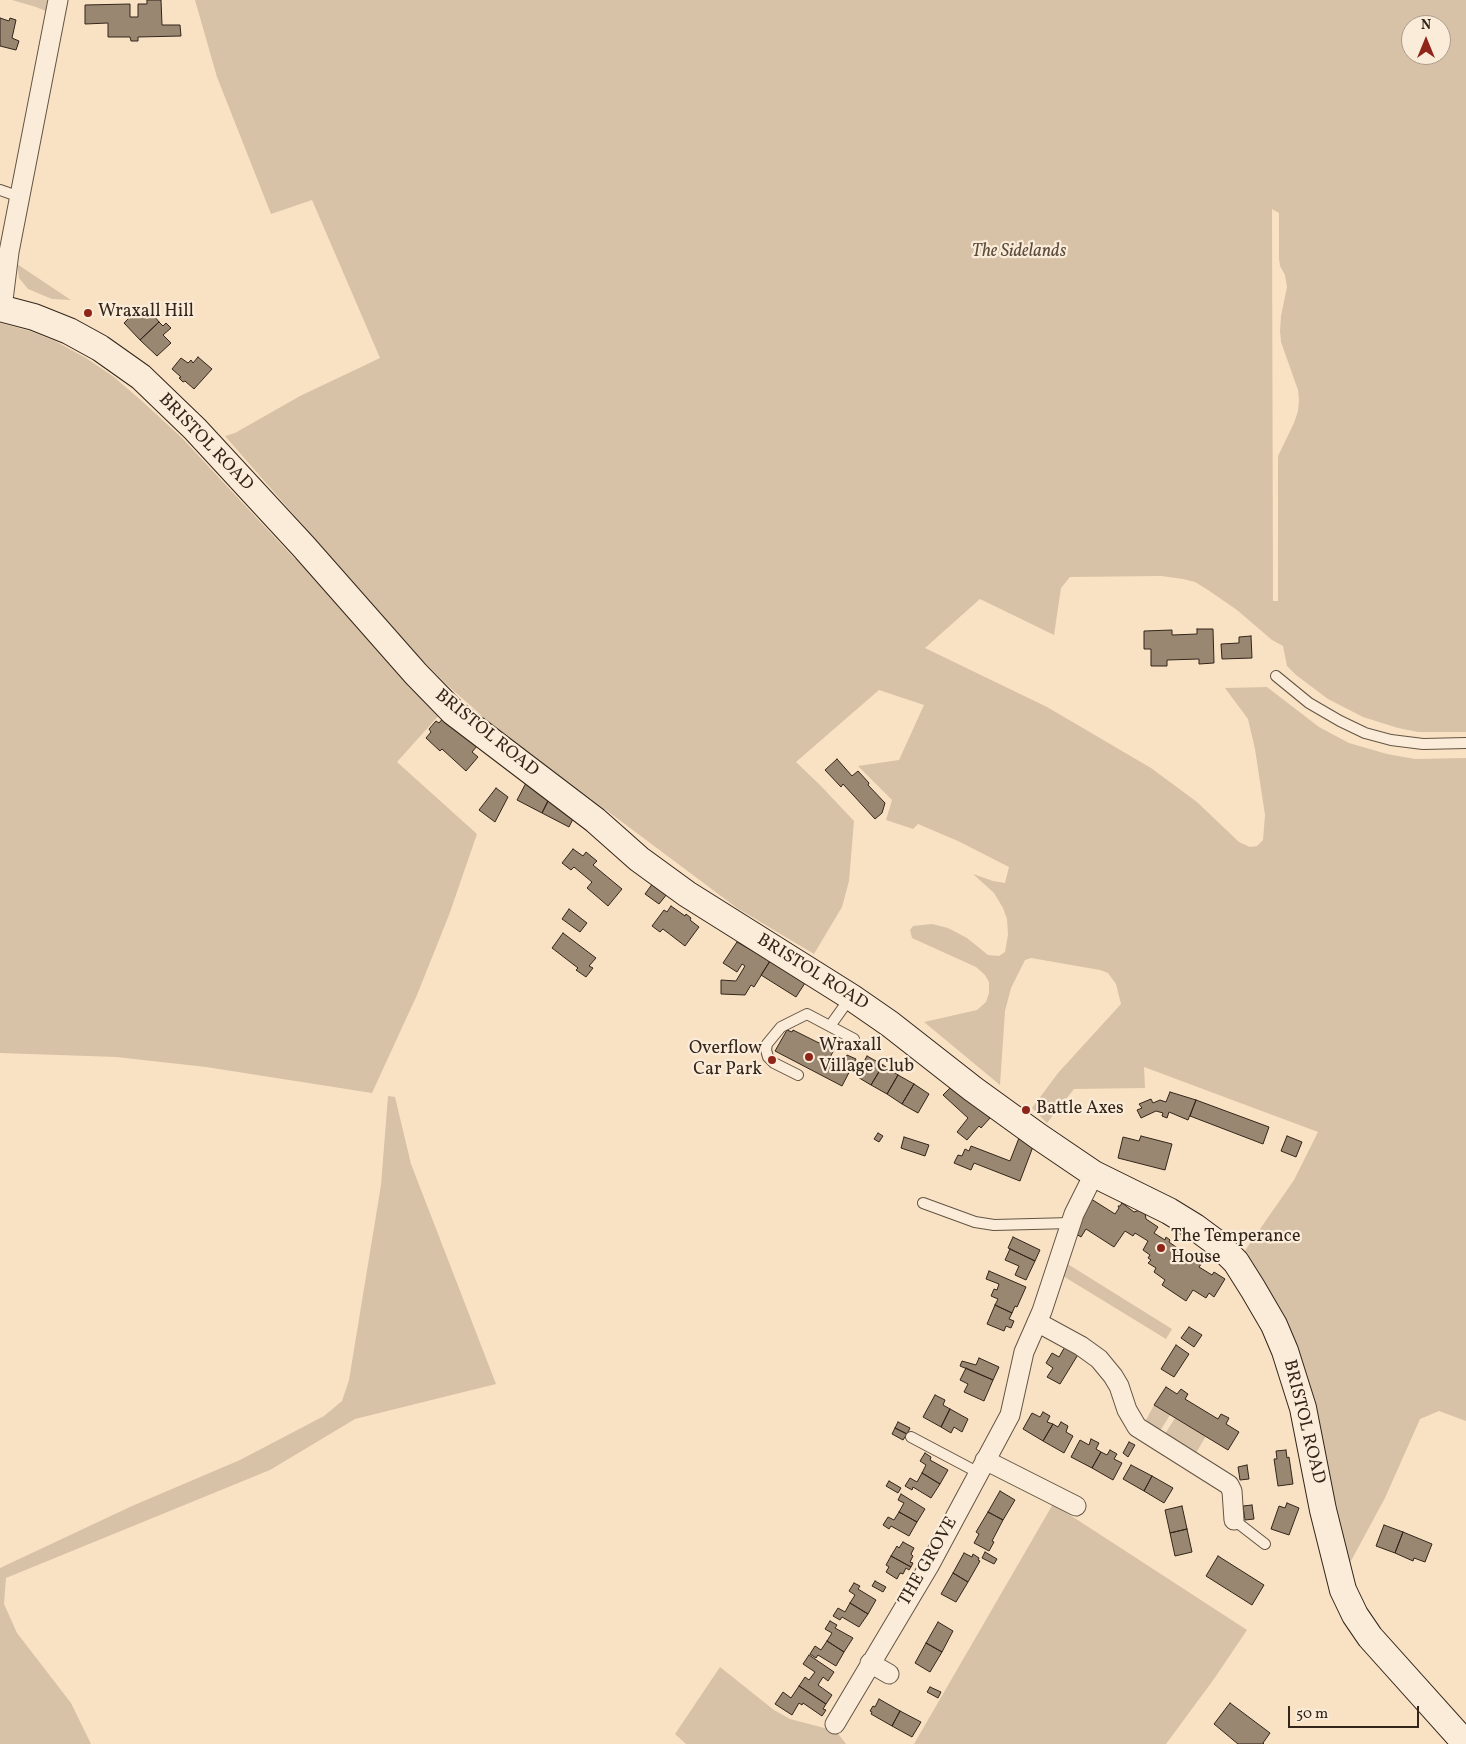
<!DOCTYPE html>
<style>
body{margin:0}
#map{position:relative;width:1466px;height:1744px;overflow:hidden;background:#f9e2c4;font-family:Vollkorn,serif}
canvas{display:block}
.north{position:absolute;left:1401px;top:15px;width:50px;height:50px;box-sizing:border-box;background:#fbecd9;border:1px solid #ab9c8d;border-radius:50%;rotate:0deg;font-size:14px;font-weight:700;line-height:20px;text-align:center;color:#33251a}
.north::after{content:'';display:block;margin:auto;width:18px;height:22px;background:#8f2418;clip-path:polygon(50% 0,100% 100%,50% 72%,0 100%)}
.scale{position:absolute;left:1288px;top:1706px;width:131px;height:22px;box-sizing:border-box;border:2px solid #33251a;border-top:0;padding-left:6px;font-size:15px;line-height:18px;white-space:nowrap;color:#33251a;-webkit-text-stroke:4px #fbecd9;paint-order:stroke}
</style>
<div id="map">
<canvas width="1466" height="1744"></canvas>
<div class="north">N</div>
<div class="scale">50 m</div>
</div>
<script>
const context = document.querySelector('canvas').getContext('2d');
context.lineJoin = 'round';
function fillPath(path, color) { context.fillStyle = color; context.fill(path, 'evenodd'); }
const shape = rows => new Path2D(rows.map(r => 'M' + r).join(''));
function trace(path, color, width, dash) { context.strokeStyle = color; context.lineWidth = width; context.lineCap = dash ? 'butt' : 'round'; context.setLineDash(dash || []); context.stroke(path); }
function drawText(font, color, halo, rows, align = 'center') {
  context.font = font + ' Vollkorn,serif'; context.lineWidth = 4.5; context.setLineDash([]); context.textBaseline = 'middle'; context.strokeStyle = halo; context.fillStyle = color; for (const [text, x, y, turn = 0] of rows) {
    context.save(); context.translate(x, y); context.rotate((+turn || 0) * Math.PI / 180); context.textAlign = isNaN(turn) ? turn : align; if (halo) context.strokeText(text, 0, 0); context.fillText(text, 0, 0); context.restore();
  }
}
fillPath(shape([
 [12,0,47,0,46,11,36,7],
 [195,0,1466,0,1466,732,1418,732,1398,728,1363,717,1328,699,1296,675,1287,666,1283,646,1272,640,1237,610,1208,590,1195,582,1183,579,1161,576,1070,577,1061,588,1054,635,980,599,925,648,1047,707,1151,768,1197,802,1239,842,1250,847,1257,846,1263,840,1265,815,1255,749,1248,719,1225,688,1267,687,1319,727,1349,743,1387,754,1415,759,1466,758,1466,1421,1439,1411,1420,1419,1385,1498,1345,1572,1273,1298,1244,1252,1294,1180,1318,1132,1144,1067,1145,1088,1074,1089,1047,1123,1032,1108,1058,1073,1121,1004,1116,984,1108,973,1100,970,1031,958,1025,960,1011,988,1005,1011,1000,1085,924,1022,977,1010,986,1002,989,993,989,982,985,975,976,967,912,938,910,930,913,926,932,924,948,928,967,938,988,955,999,956,1005,952,1008,935,1007,919,1003,908,994,893,973,874,993,881,1005,883,1009,867,958,841,918,824,913,829,886,820,892,800,858,766,899,760,924,705,879,690,796,762,820,785,854,821,849,881,842,907,814,954,737,908,495,727,447,685,410,648,225,436,235,433,300,396,380,358,312,200,271,214,217,77],
 [1411,25,1441,25,1441,55,1411,55],
 [1272,209,1279,213,1279,259,1280,266,1285,275,1287,287,1281,316,1280,331,1281,342,1298,390,1299,400,1298,411,1294,423,1278,456,1278,601,1273,601],
 [17,264,71,300,52,299,28,289,19,278],
 [0,323,30,331,55,341,86,358,114,377,143,402,182,438,295,559,299,556,441,713,397,762,477,834,449,915,417,995,372,1093,206,1067,116,1057,0,1053],
 [388,1096,395,1097,411,1164,496,1384,355,1419,270,1470,6,1578,4,1604,17,1633,71,1703,91,1744,0,1744,0,1568,132,1506,240,1460,324,1416,342,1401,349,1380,381,1185],
 [1066,1263,1172,1329,1166,1339,1063,1276],
 [1154,1405,1170,1415,1160,1431,1146,1420],
 [1175,1418,1206,1436,1196,1453,1165,1434],
 [1053,1504,1247,1630,1214,1679,1166,1744,914,1744],
 [720,1667,774,1710,790,1719,836,1731,846,1744,686,1744,675,1734]
]), '#d7c2a7');
const building = shape([
 [147,0,161,0,162,25,180,25,181,36,138,37,138,41,131,41,130,37,108,37,108,23,85,24,85,5,130,4,130,17,138,17,138,4,147,4,147,0],
 [0,18,9,21,10,18,16,20,12,38,19,41,16,50,0,46,0,18],
 [138,309,146,317,153,310,158,314,155,317,159,322,140,340,124,323,138,309],
 [159,322,163,326,166,323,171,328,163,335,171,343,157,356,140,340,159,322],
 [198,357,212,369,194,389,185,381,183,382,179,378,181,377,172,369,181,358,188,363,191,360,193,363,198,357],
 [1197,629,1213,629,1214,663,1199,664,1199,659,1167,660,1167,666,1151,666,1151,649,1144,649,1144,631,1172,630,1172,635,1197,634,1197,629],
 [1251,636,1252,658,1222,659,1221,644,1239,643,1239,637,1251,636],
 [445,716,458,732,477,746,472,752,478,757,466,771,442,749,440,751,426,738,431,732,429,729,436,721,439,723,445,716],
 [837,759,852,776,858,771,869,783,868,785,885,803,882,813,875,819,843,784,841,787,825,770,837,759],
 [526,783,550,797,542,813,517,800,526,783],
 [496,788,508,797,495,822,479,810,496,788],
 [550,797,576,813,569,827,542,813,550,797],
 [573,849,583,856,586,852,597,861,593,865,622,889,608,906,587,888,592,882,574,867,571,870,562,863,573,849],
 [653,883,667,894,659,904,645,894,653,883],
 [671,906,685,916,686,914,691,918,690,920,699,927,685,946,663,929,660,932,652,926,664,910,667,912,671,906],
 [569,909,587,923,580,932,562,919,569,909],
 [563,933,596,958,589,966,593,968,586,977,576,970,578,968,552,948,563,933],
 [737,942,770,961,754,987,751,985,745,995,721,994,721,980,736,981,745,966,742,964,737,972,723,963,737,942],
 [770,961,805,983,796,997,761,975,770,961],
 [787,1030,792,1032,793,1030,819,1043,820,1040,835,1048,827,1063,840,1069,847,1055,856,1059,842,1086,775,1051,787,1030],
 [867,1056,883,1065,871,1085,856,1076,867,1056],
 [883,1065,898,1075,887,1094,871,1085,883,1065],
 [898,1075,914,1084,902,1104,887,1094,898,1075],
 [914,1084,929,1094,918,1113,902,1104,914,1084],
 [953,1085,990,1118,981,1128,979,1126,967,1140,957,1132,968,1118,943,1095,953,1085],
 [1170,1092,1196,1100,1188,1120,1169,1112,1167,1118,1162,1116,1163,1113,1156,1111,1141,1118,1137,1110,1142,1108,1139,1104,1151,1099,1153,1103,1160,1100,1166,1102,1170,1092],
 [1196,1100,1269,1127,1263,1144,1190,1116,1196,1100],
 [878,1133,883,1136,879,1142,874,1139,878,1133],
 [1141,1136,1172,1144,1165,1170,1118,1158,1123,1137,1139,1141,1141,1136],
 [1287,1136,1302,1142,1296,1157,1281,1151,1287,1136],
 [904,1137,929,1145,925,1156,901,1148,904,1137],
 [1019,1138,1034,1144,1020,1181,974,1163,971,1170,954,1163,958,1155,962,1156,965,1149,969,1151,971,1146,1010,1161,1019,1138],
 [1088,1197,1115,1214,1119,1208,1118,1206,1120,1206,1122,1203,1134,1212,1140,1210,1145,1213,1146,1219,1158,1227,1154,1233,1165,1240,1166,1237,1170,1240,1169,1242,1183,1252,1181,1256,1193,1263,1195,1259,1202,1263,1199,1267,1212,1275,1214,1272,1225,1279,1214,1297,1209,1293,1206,1298,1193,1290,1186,1301,1162,1285,1165,1280,1154,1272,1156,1268,1148,1263,1151,1260,1148,1258,1150,1255,1143,1250,1148,1241,1135,1233,1133,1236,1125,1231,1114,1247,1086,1229,1081,1237,1073,1232,1088,1197],
 [1013,1237,1040,1250,1035,1261,1008,1248,1013,1237],
 [1010,1249,1035,1261,1026,1280,1015,1275,1019,1266,1005,1260,1010,1249],
 [989,1271,1026,1287,1017,1307,1015,1306,1012,1313,995,1305,998,1299,991,1296,994,1289,997,1290,999,1284,986,1279,989,1271],
 [995,1305,1012,1313,1009,1319,1014,1321,1011,1328,1006,1326,1004,1331,987,1324,995,1305],
 [1189,1327,1202,1335,1194,1347,1181,1338,1189,1327],
 [1066,1345,1079,1353,1060,1384,1047,1377,1053,1368,1046,1363,1052,1353,1059,1357,1066,1345],
 [1176,1345,1189,1354,1174,1377,1161,1369,1176,1345],
 [979,1358,999,1367,993,1380,960,1366,962,1361,976,1365,979,1358],
 [966,1368,993,1380,984,1401,964,1392,968,1384,960,1380,966,1368],
 [1166,1387,1177,1394,1181,1389,1188,1394,1185,1399,1218,1419,1221,1414,1229,1418,1226,1424,1239,1432,1228,1450,1154,1405,1166,1387],
 [935,1395,945,1400,943,1405,950,1409,941,1427,923,1417,935,1395],
 [950,1409,968,1419,962,1432,954,1427,951,1433,941,1427,950,1409],
 [1043,1412,1050,1416,1047,1422,1053,1424,1043,1441,1023,1429,1032,1413,1040,1417,1043,1412],
 [898,1422,910,1428,907,1434,895,1428,898,1422],
 [1061,1422,1068,1426,1066,1432,1073,1436,1064,1453,1043,1441,1053,1424,1058,1427,1061,1422],
 [895,1428,907,1434,903,1440,892,1434,895,1428],
 [1091,1439,1099,1443,1096,1449,1101,1452,1092,1468,1071,1457,1080,1440,1089,1445,1091,1439],
 [1129,1442,1135,1445,1128,1457,1123,1453,1129,1442],
 [1110,1450,1117,1454,1114,1459,1122,1463,1113,1480,1092,1468,1101,1452,1107,1455,1110,1450],
 [1286,1450,1287,1458,1289,1457,1293,1484,1278,1486,1274,1459,1277,1459,1276,1451,1286,1450],
 [925,1453,931,1457,930,1460,948,1470,940,1484,922,1473,926,1465,920,1461,925,1453],
 [1131,1465,1152,1476,1144,1491,1123,1479,1131,1465],
 [1247,1465,1249,1479,1240,1480,1238,1467,1247,1465],
 [922,1473,940,1484,931,1498,913,1487,912,1490,905,1486,910,1478,917,1482,922,1473],
 [1152,1476,1173,1488,1164,1503,1144,1491,1152,1476],
 [889,1481,901,1488,898,1493,886,1486,889,1481],
 [1000,1491,1015,1500,1003,1520,988,1512,1000,1491],
 [901,1494,925,1509,917,1522,899,1512,904,1503,898,1500,901,1494],
 [1287,1503,1299,1508,1289,1535,1271,1529,1279,1506,1285,1508,1287,1503],
 [1252,1505,1254,1519,1245,1520,1243,1506,1252,1505],
 [1182,1506,1187,1529,1170,1533,1165,1510,1182,1506],
 [899,1512,917,1522,909,1536,891,1526,889,1529,883,1525,888,1517,894,1520,899,1512],
 [988,1512,1003,1520,992,1541,994,1542,989,1551,974,1543,979,1534,976,1532,988,1512],
 [1384,1525,1403,1532,1395,1553,1376,1546,1384,1525],
 [1187,1529,1192,1552,1175,1556,1170,1533,1187,1529],
 [1403,1532,1432,1544,1425,1562,1414,1558,1413,1561,1395,1553,1403,1532],
 [903,1542,914,1548,911,1554,913,1556,910,1562,913,1563,911,1567,891,1556,897,1546,899,1548,903,1542],
 [985,1552,997,1559,994,1564,982,1558,985,1552],
 [964,1553,972,1557,973,1554,979,1558,978,1560,980,1561,968,1582,953,1573,964,1553],
 [891,1556,911,1567,909,1570,906,1568,903,1574,900,1573,897,1579,886,1572,889,1567,886,1565,891,1556],
 [1218,1556,1264,1585,1252,1605,1206,1576,1218,1556],
 [953,1573,968,1582,956,1602,941,1594,953,1573],
 [875,1581,886,1587,883,1592,872,1586,875,1581],
 [854,1583,860,1586,858,1589,876,1600,868,1614,850,1603,855,1595,849,1591,854,1583],
 [850,1603,868,1614,859,1627,842,1617,840,1620,833,1616,838,1608,845,1612,850,1603],
 [830,1621,837,1625,835,1628,853,1638,844,1652,827,1641,832,1633,825,1629,830,1621],
 [938,1622,953,1631,942,1652,926,1643,938,1622],
 [827,1641,844,1652,836,1666,818,1655,816,1658,810,1654,815,1646,821,1650,827,1641],
 [926,1643,942,1652,930,1672,915,1663,926,1643],
 [809,1655,834,1672,828,1681,823,1677,818,1685,832,1695,826,1704,799,1686,805,1677,809,1680,815,1672,803,1664,809,1655],
 [799,1686,826,1704,823,1709,826,1710,822,1716,803,1703,802,1705,799,1703,792,1715,775,1704,783,1692,791,1698,799,1686],
 [930,1687,941,1692,938,1698,927,1692,930,1687],
 [879,1699,900,1711,892,1726,871,1714,872,1712,870,1711,873,1706,875,1707,879,1699],
 [1230,1703,1270,1733,1263,1743,1264,1744,1238,1744,1214,1724,1230,1703],
 [900,1711,921,1722,912,1737,892,1726,900,1711]
]);
fillPath(building, '#9a8772');
trace(building, '#33251a', 1);
const service = shape([
 [0,190,20,197],
 [1276,676,1309,703,1340,721,1365,733,1391,740,1423,744,1466,743],
 [830,1026,850,998],
 [798,1075,774,1063,768,1057,766,1050,767,1044,781,1027,807,1014,854,1039],
 [923,1203,975,1222,994,1225,1071,1223],
 [911,1437,979,1473],
 [1234,1520,1265,1544]
]);
const minor = shape([
 [2,308,9,252,58,0],
 [1037,1322,1081,1346,1099,1359,1113,1376,1119,1386,1127,1410,1137,1427,1229,1485,1232,1491,1234,1520],
 [985,1460,1076,1506],
 [870,1663,889,1674],
 [835,1724,929,1566,1010,1415,1024,1352,1042,1311,1074,1214,1094,1174]
]);
const secondary = shape([
 [0,308,34,317,69,331,100,348,141,377,195,429,304,547,416,674,453,712,595,820,639,859,687,894,851,997,890,1024,973,1089,1038,1136,1094,1174,1169,1211,1195,1227,1218,1244,1236,1262,1253,1289,1274,1325,1285,1351,1303,1408,1323,1510,1343,1590,1355,1615,1370,1637,1466,1744]
]);
trace(service, '#645444', 12);
trace(minor, '#645444', 21);
trace(secondary, '#33251a', 28);
trace(service, '#fbecd9', 10);
trace(minor, '#fbecd9', 19);
trace(secondary, '#fbecd9', 26);
for (const [x, y, r, color] of [
 [88,313,5,"#8f2418"],
 [809,1057,5,"#8f2418"],
 [772,1060,5,"#8f2418"],
 [1026,1110,5,"#8f2418"],
 [1161,1248,5,"#8f2418"]
]) { const dot = new Path2D(); dot.arc(x, y, r, 0, 2 * Math.PI); context.fillStyle = color; context.fill(dot); trace(dot, '#fbecd9', 2); }
drawText('italic 18px', '#5c4c3d', '#fbecd9', [
 ["The Sidelands",1019,253]
]);
drawText('18px', '#33251a', '#fbecd9', [
 ["Wraxall Hill",98,313],
 ["Wraxall",819,1047],
 ["Village Club",819,1068],
 ["Overflow",762,1050,"right"],
 ["Car Park",762,1071,"right"],
 ["Battle Axes",1036,1110],
 ["The Temperance",1171,1238],
 ["House",1171,1259]
], 'left');
drawText('18px', '#33251a', '#fbecd9', [
 ["BRISTOL ROAD",205,443,46],
 ["BRISTOL ROAD",486,734,39],
 ["BRISTOL ROAD",812,973,32],
 ["BRISTOL ROAD",1303,1422,76],
 ["THE GROVE",929,1562,-60]
]);
</script>
